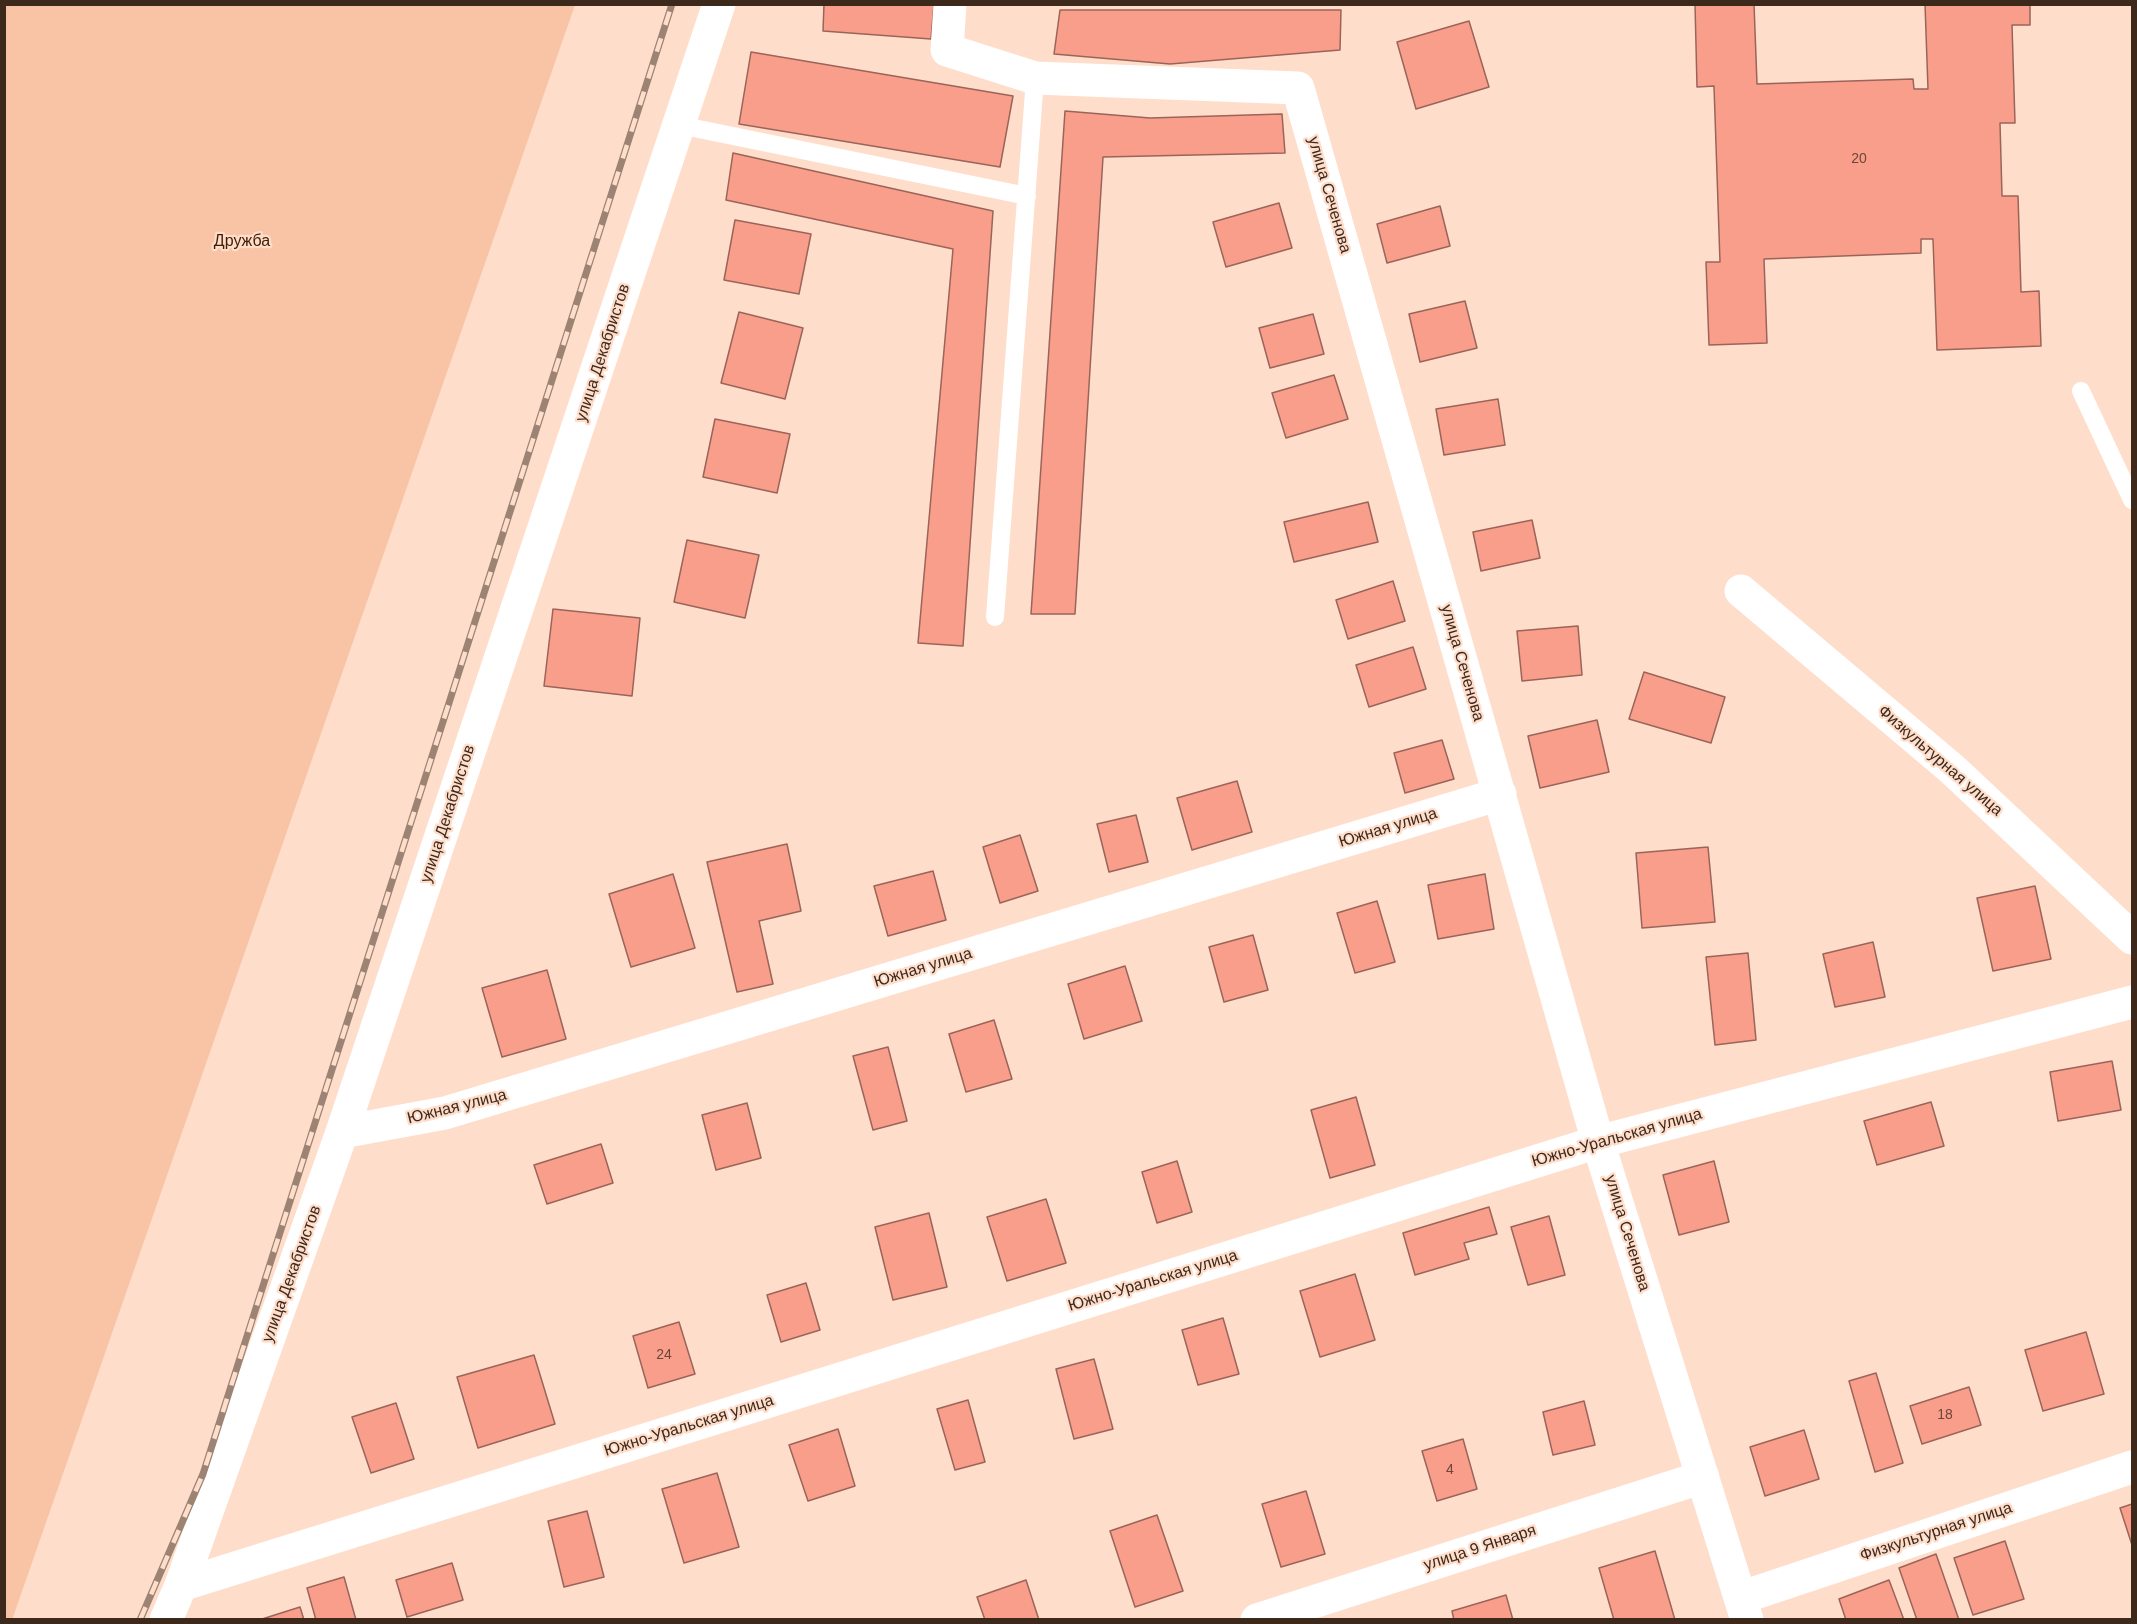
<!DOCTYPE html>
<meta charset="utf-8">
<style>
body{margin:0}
#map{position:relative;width:2137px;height:1624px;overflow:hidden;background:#feddca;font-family:Helvetica,sans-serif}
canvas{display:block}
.frame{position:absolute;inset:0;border:6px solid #3d291c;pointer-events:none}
</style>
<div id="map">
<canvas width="2137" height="1624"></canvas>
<div class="frame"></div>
</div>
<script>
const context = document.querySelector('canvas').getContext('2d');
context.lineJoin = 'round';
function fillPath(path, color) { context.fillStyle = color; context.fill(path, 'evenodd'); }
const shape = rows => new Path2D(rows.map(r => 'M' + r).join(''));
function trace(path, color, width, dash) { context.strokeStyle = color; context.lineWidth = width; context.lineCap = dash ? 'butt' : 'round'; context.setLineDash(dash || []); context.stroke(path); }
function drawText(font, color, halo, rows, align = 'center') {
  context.font = font + ' Helvetica,sans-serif'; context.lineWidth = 4.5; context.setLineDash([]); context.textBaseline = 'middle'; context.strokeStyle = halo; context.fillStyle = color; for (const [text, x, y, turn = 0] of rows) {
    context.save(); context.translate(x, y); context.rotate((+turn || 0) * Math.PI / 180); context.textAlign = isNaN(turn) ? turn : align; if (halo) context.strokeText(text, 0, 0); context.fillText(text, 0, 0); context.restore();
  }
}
fillPath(shape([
 [5,4,575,5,12,1620,4,1619]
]), '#f8c4a5');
const building = shape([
 [824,4,934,4,931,39,823,31,824,4],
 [1695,4,1754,4,1757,84,1913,79,1914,89,1928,89,1925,4,2030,4,2030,25,2012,25,2015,123,2000,123,2002,196,2018,196,2021,292,2039,291,2041,346,1937,350,1933,239,1921,239,1921,253,1764,259,1767,343,1709,345,1706,262,1720,262,1714,86,1697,87,1695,4],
 [1060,10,1341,10,1340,50,1170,64,1054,54,1060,10],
 [1469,21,1489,87,1416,109,1397,42,1469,21],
 [751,52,1013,96,1000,167,739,124,751,52],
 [1065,111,1150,118,1282,114,1285,153,1103,157,1075,614,1031,614,1065,111],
 [733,153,993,211,963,646,918,643,953,249,726,200,733,153],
 [1279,203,1292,248,1226,267,1213,222,1279,203],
 [1440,206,1450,246,1387,263,1377,224,1440,206],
 [735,220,811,234,799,294,724,280,735,220],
 [1465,301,1477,348,1420,362,1409,314,1465,301],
 [739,312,803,328,785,399,721,383,739,312],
 [1313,314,1324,354,1270,368,1259,328,1313,314],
 [1334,375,1348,419,1286,438,1272,393,1334,375],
 [1498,399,1505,445,1444,455,1436,409,1498,399],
 [715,419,790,434,777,493,703,477,715,419],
 [1368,502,1378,542,1294,562,1284,522,1368,502],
 [1532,520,1540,558,1481,571,1473,532,1532,520],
 [687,540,759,555,745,618,674,602,687,540],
 [1393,581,1405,621,1348,639,1336,600,1393,581],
 [553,609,640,618,632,696,544,686,553,609],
 [1578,626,1582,675,1522,681,1517,631,1578,626],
 [1413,647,1426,689,1369,707,1356,665,1413,647],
 [1644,672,1725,697,1711,743,1629,719,1644,672],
 [1597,720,1609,772,1540,788,1528,736,1597,720],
 [1442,740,1454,779,1405,793,1394,753,1442,740],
 [1237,781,1252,832,1192,850,1177,798,1237,781],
 [1136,815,1148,862,1109,872,1097,824,1136,815],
 [1020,835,1038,891,1000,903,983,847,1020,835],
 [787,844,801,911,759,921,773,984,737,992,707,862,787,844],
 [1708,847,1715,922,1642,928,1636,853,1708,847],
 [933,871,946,920,888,936,874,886,933,871],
 [673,874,695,948,631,967,609,894,673,874],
 [1485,874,1494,929,1438,939,1428,885,1485,874],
 [2035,886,2051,959,1993,971,1977,898,2035,886],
 [1377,901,1395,962,1355,973,1337,913,1377,901],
 [1253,935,1268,990,1224,1002,1209,947,1253,935],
 [1873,942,1885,997,1835,1007,1823,954,1873,942],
 [1748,953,1756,1040,1715,1045,1706,957,1748,953],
 [1125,966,1142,1021,1084,1039,1068,984,1125,966],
 [547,970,566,1039,502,1057,482,988,547,970],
 [994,1020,1012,1079,966,1092,949,1034,994,1020],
 [888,1047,907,1121,873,1130,853,1056,888,1047],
 [2112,1061,2121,1110,2058,1121,2050,1072,2112,1061],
 [1356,1097,1375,1165,1330,1178,1311,1110,1356,1097],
 [1931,1102,1944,1146,1877,1165,1864,1121,1931,1102],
 [747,1103,761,1158,716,1170,702,1115,747,1103],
 [601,1144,613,1183,547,1204,534,1165,601,1144],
 [1177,1161,1192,1212,1157,1223,1142,1172,1177,1161],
 [1714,1161,1729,1222,1679,1235,1663,1175,1714,1161],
 [1046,1199,1066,1263,1007,1281,987,1217,1046,1199],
 [1489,1207,1497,1234,1464,1243,1469,1259,1415,1275,1403,1233,1489,1207],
 [929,1213,947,1287,893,1300,875,1227,929,1213],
 [1549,1216,1565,1275,1528,1285,1511,1227,1549,1216],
 [1355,1274,1375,1340,1320,1357,1300,1291,1355,1274],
 [806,1283,820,1330,781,1342,767,1295,806,1283],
 [1223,1318,1239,1374,1198,1385,1182,1330,1223,1318],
 [679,1322,695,1374,648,1388,633,1336,679,1322],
 [2086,1332,2104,1394,2043,1411,2025,1350,2086,1332],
 [534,1355,555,1424,478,1448,457,1377,534,1355],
 [1094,1359,1113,1429,1074,1439,1056,1369,1094,1359],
 [1876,1373,1903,1463,1875,1472,1849,1381,1876,1373],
 [1969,1387,1981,1425,1922,1444,1910,1406,1969,1387],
 [968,1400,985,1462,955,1470,937,1409,968,1400],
 [1584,1401,1595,1445,1553,1455,1543,1412,1584,1401],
 [396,1403,414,1459,371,1473,352,1417,396,1403],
 [838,1429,855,1486,808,1501,789,1445,838,1429],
 [1804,1430,1819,1479,1765,1496,1750,1447,1804,1430],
 [1463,1439,1477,1489,1437,1501,1422,1451,1463,1439],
 [717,1473,739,1547,684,1563,662,1489,717,1473],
 [1306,1491,1325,1554,1281,1567,1262,1504,1306,1491],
 [2132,1504,2132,1545,2120,1508,2132,1504],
 [587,1511,604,1577,564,1587,548,1521,587,1511],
 [1157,1515,1183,1591,1135,1607,1110,1531,1157,1515],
 [2005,1541,2024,1599,1973,1615,1954,1558,2005,1541],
 [1655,1551,1675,1620,1614,1620,1599,1568,1655,1551],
 [1936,1554,1959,1620,1917,1620,1899,1568,1936,1554],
 [452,1563,463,1600,407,1617,396,1580,452,1563],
 [344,1577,356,1620,316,1620,307,1588,344,1577],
 [1026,1580,1039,1620,985,1620,977,1597,1026,1580],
 [1889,1580,1904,1620,1846,1620,1839,1599,1889,1580],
 [1506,1595,1513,1620,1454,1620,1452,1611,1506,1595],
 [300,1607,304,1620,259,1620,300,1607]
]);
fillPath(building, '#fa9e8c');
trace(building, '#9b6459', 1.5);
trace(shape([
 [679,125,1027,196],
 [2081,391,2132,500],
 [995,617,1035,78]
]), '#fff', 18);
trace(shape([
 [950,4,947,50,1035,78,1298,88,1598,1142,1747,1620],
 [1741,591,1952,769,2132,938],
 [342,1132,445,1113,1500,794],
 [181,1585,1598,1142,2132,1002],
 [1740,1598,2132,1467],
 [166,1620,181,1585,342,1132,719,4],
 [1257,1620,1703,1477]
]), '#fff', 33);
const rail = shape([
 [140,1620,203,1474,672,4]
]);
trace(rail, '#9d8373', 7);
trace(rail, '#feddca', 4.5, [14]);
drawText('14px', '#6c4638', null, [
 ["20",1859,159],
 ["24",664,1355],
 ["18",1945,1415],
 ["4",1450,1470]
]);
drawText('16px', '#3d291c', '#feddca', [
 ["улица Сеченова",1329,195,74],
 ["улица Декабристов",603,353,-72],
 ["улица Сеченова",1462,663,74],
 ["Физкультурная улица",1940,761,41],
 ["улица Декабристов",448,814,-72],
 ["Южная улица",1388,828,-17],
 ["Южная улица",923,968,-17],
 ["Южная улица",457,1107,-14],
 ["Южно-Уральская улица",1617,1138,-16],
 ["улица Сеченова",1627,1233,73],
 ["улица Декабристов",292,1274,-70],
 ["Южно-Уральская улица",1153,1281,-17],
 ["Южно-Уральская улица",689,1426,-17],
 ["Физкультурная улица",1936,1532,-18],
 ["улица 9 Января",1480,1548,-18]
]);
drawText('16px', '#431d02', '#feddca', [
 ["Дружба",242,242]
]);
</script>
